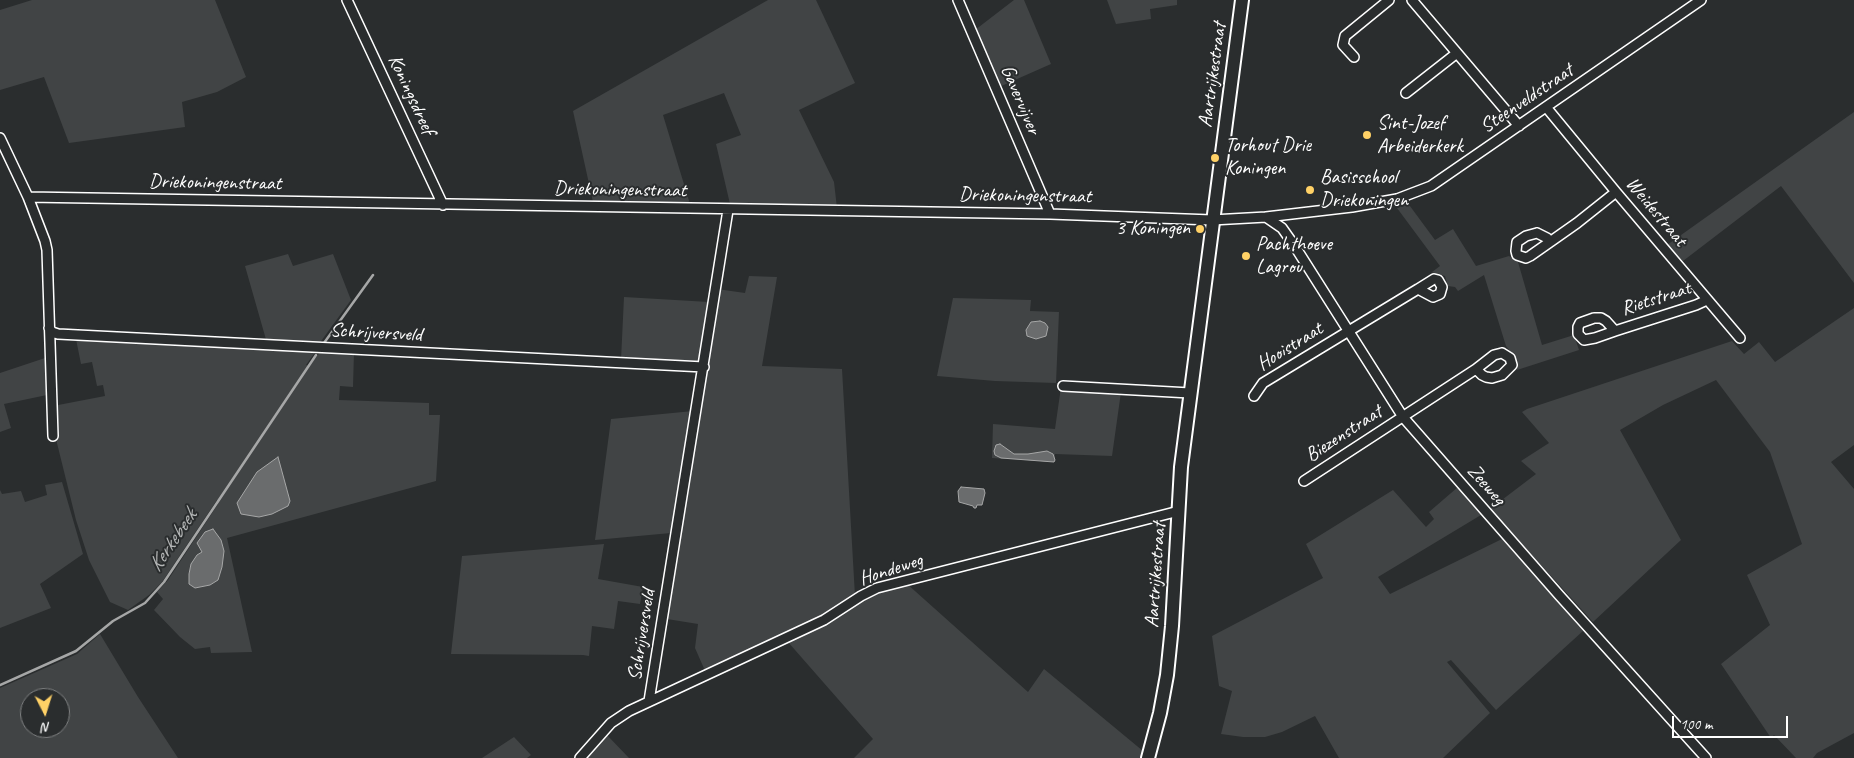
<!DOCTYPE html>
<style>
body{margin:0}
#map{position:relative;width:1854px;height:758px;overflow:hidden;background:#2a2d2e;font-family:Caveat,sans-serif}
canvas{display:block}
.north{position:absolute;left:20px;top:688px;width:50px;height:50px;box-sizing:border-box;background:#2a2d2e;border:1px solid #7f8182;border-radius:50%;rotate:175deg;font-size:14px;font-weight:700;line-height:20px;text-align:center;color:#fff}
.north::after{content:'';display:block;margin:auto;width:18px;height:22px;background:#ffd166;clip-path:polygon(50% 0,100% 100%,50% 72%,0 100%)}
.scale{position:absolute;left:1672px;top:716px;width:116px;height:22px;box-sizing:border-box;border:2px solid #fff;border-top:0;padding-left:6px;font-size:15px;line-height:18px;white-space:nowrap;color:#fff;-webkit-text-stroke:4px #2a2d2e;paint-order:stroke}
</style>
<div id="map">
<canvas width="1854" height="758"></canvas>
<div class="north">N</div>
<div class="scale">100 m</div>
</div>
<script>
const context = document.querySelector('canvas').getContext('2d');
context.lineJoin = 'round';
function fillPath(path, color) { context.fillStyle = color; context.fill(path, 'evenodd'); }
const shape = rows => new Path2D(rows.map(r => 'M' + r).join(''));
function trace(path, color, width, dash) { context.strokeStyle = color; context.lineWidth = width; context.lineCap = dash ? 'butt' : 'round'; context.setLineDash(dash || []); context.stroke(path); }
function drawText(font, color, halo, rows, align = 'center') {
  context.font = font + ' Caveat,sans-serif'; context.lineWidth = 4; context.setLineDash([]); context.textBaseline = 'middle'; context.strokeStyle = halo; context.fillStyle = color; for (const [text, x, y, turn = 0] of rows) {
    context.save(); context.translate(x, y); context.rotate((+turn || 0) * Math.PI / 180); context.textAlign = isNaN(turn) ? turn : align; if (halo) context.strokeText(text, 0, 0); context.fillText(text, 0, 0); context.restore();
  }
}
fillPath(shape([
 [32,0,215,0,246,77,217,92,182,102,185,127,69,143,44,77,0,90,0,10],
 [768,0,816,0,855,83,799,110,834,182,837,208,730,204,716,144,741,135,724,93,663,115,690,204,593,202,573,111],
 [1014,0,1024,0,1051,64,999,87,975,30],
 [1107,0,1177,0,1177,5,1150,9,1151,19,1116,24],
 [1854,112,1854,283,1781,186,1683,261,1667,245],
 [1407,202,1435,240,1453,229,1476,266,1509,256,1518,262,1542,345,1574,335,1579,350,1517,370,1515,358,1506,346,1484,275,1458,291,1455,287,1448,286,1445,276,1432,272,1440,266,1397,208],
 [288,254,293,266,333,254,351,300,319,344,267,343,245,266],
 [749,276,777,277,762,366,842,369,855,596,834,612,706,673,695,648,698,624,667,619,717,289,745,293],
 [624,297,709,302,699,365,621,360],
 [953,298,1031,300,1030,311,1059,312,1056,383,995,381,937,376],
 [1854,308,1854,445,1831,462,1854,489,1854,733,1817,753,1813,758,1796,758,1774,735,1771,738,1721,664,1770,625,1747,575,1802,544,1770,452,1716,380,1663,405,1620,430,1681,540,1593,622,1490,509,1536,474,1521,461,1549,443,1522,412,1527,409,1732,341,1744,354,1759,342,1775,362],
 [76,339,316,351,306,365,309,366,321,351,354,352,353,387,340,386,339,400,429,403,429,415,440,415,436,481,227,538,252,652,211,653,210,647,195,649,180,637,154,610,163,599,157,592,168,580,218,504,217,500,162,582,149,595,128,610,110,602,89,560,76,520,54,431,53,406,105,396,103,385,97,386,92,362,81,364],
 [48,357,47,395,4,404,11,428,0,432,0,373],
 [1061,387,1121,392,1112,456,1055,454,1055,462,992,458,993,424,1055,429],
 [693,411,675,532,671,533,595,540,611,419],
 [62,482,83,554,40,584,51,608,0,628,0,490,2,494,21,491,25,502,47,495,45,485],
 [1458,487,1481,515,1378,577,1390,594,1502,539,1583,631,1496,710,1451,660,1447,662,1490,713,1443,758,1339,758,1315,716,1282,732,1265,737,1243,737,1221,734,1232,691,1219,686,1212,636,1323,578,1306,544,1393,490,1426,527,1434,519,1429,512],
 [604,544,598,579,643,587,640,604,618,601,614,629,592,626,589,656,583,655,451,654,462,556],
 [906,583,1028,692,1044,669,1143,751,1141,758,854,758,873,739,788,642,831,622,874,593],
 [100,634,138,697,178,758,0,758,0,688,77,654],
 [30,698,60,698,60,728,30,728],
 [606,734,629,758,584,758],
 [514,737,531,755,527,758,482,758]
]), '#414445');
const water = shape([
 [1040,321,1045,323,1048,327,1046,336,1036,339,1027,336,1026,330,1031,322,1040,321],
 [1000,444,1014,454,1028,454,1047,451,1053,454,1055,460,1054,462,1001,458,995,455,994,451,996,445,1000,444],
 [278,457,290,501,288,506,272,514,259,517,241,514,237,503,257,472,278,457],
 [961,487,984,489,985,493,982,505,977,505,976,508,974,508,973,506,959,502,958,491,961,487],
 [213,529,221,540,224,551,222,567,218,580,210,585,195,588,189,584,189,574,191,564,197,555,202,552,197,543,205,532,213,529]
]);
fillPath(water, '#6a6c6d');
trace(water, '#a6a7a7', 1);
trace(shape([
 [324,343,373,275],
 [0,685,76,651,113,621,145,603,164,582,316,355]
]), '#a6a7a7', 2.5);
const street = shape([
 [347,0,443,205],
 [958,0,1050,214],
 [1412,0,1519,126],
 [1354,57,1343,45,1345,36,1389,0],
 [1406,93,1457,53],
 [1546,107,1616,192,1740,338],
 [0,138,28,197,1050,214,1212,220,1266,217,1352,207,1397,199,1431,186,1701,0],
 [28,197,45,241,47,250,53,436],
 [1266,217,1282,228,1294,245,1403,417,1559,595,1706,758],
 [1537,233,1547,238,1550,242,1530,256,1526,258,1517,255,1516,251,1517,242,1526,236,1537,233],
 [1550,242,1577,223,1616,192],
 [1594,318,1601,318,1606,321,1615,331,1595,338,1584,340,1578,334,1578,327,1580,323,1594,318],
 [49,328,52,332,58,334,704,367],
 [1615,331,1696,305,1707,300],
 [1502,353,1510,358,1512,365,1502,375,1492,378,1486,377,1482,375,1476,369,1494,355,1502,353],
 [1063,386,1190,393],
 [1254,396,1263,383,1418,289,1433,297,1440,294,1442,287,1438,280,1434,279,1418,289],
 [1304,481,1476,369],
 [649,701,728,210],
 [580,758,611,723,629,711,824,620,861,596,877,588,1179,511]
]);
const secondary = shape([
 [1148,758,1160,713,1167,675,1172,626,1181,467,1242,0]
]);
trace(street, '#fff', 12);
trace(secondary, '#fff', 16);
trace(street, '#2a2d2e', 9);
trace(secondary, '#2a2d2e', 12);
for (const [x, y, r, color] of [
 [1367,135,5,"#ffd166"],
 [1215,158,5,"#ffd166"],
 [1310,190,5,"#ffd166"],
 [1200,229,5,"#ffd166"],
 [1246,256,5,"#ffd166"]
]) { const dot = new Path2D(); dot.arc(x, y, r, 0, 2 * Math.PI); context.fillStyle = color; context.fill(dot); trace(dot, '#2a2d2e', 2); }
drawText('20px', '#fff', '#2a2d2e', [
 ["Aartrijkestraat",1213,75,-82],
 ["Koningsdreef",411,95,65],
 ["Steenveldstraat",1527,99,-34],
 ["Gavervijver",1020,100,67],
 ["Driekoningenstraat",215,183,1],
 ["Driekoningenstraat",620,190,1],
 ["Driekoningenstraat",1025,196,1],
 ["Weidestraat",1656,212,50],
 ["Rietstraat",1656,299,-18],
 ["Schrijversveld",376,333,3],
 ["Hooistraat",1290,347,-32],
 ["Biezenstraat",1344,434,-33],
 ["Zeeweg",1486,485,49],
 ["Hondeweg",891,570,-18],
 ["Aartrijkestraat",1156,575,-86],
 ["Schrijversveld",642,635,-81]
]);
drawText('20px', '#fff', '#2a2d2e', [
 ["Sint-Jozef",1377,124],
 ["Arbeiderkerk",1377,147],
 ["Torhout Drie",1225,146],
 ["Koningen",1225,169],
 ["Basisschool",1320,178],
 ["Driekoningen",1320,201],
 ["3 Koningen",1190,229,"right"],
 ["Pachthoeve",1256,245],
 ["Lagrou",1256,268]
], 'left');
drawText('italic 21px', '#b4b6b6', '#2a2d2e', [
 ["Kerkebeek",173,541,-56]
]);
</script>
